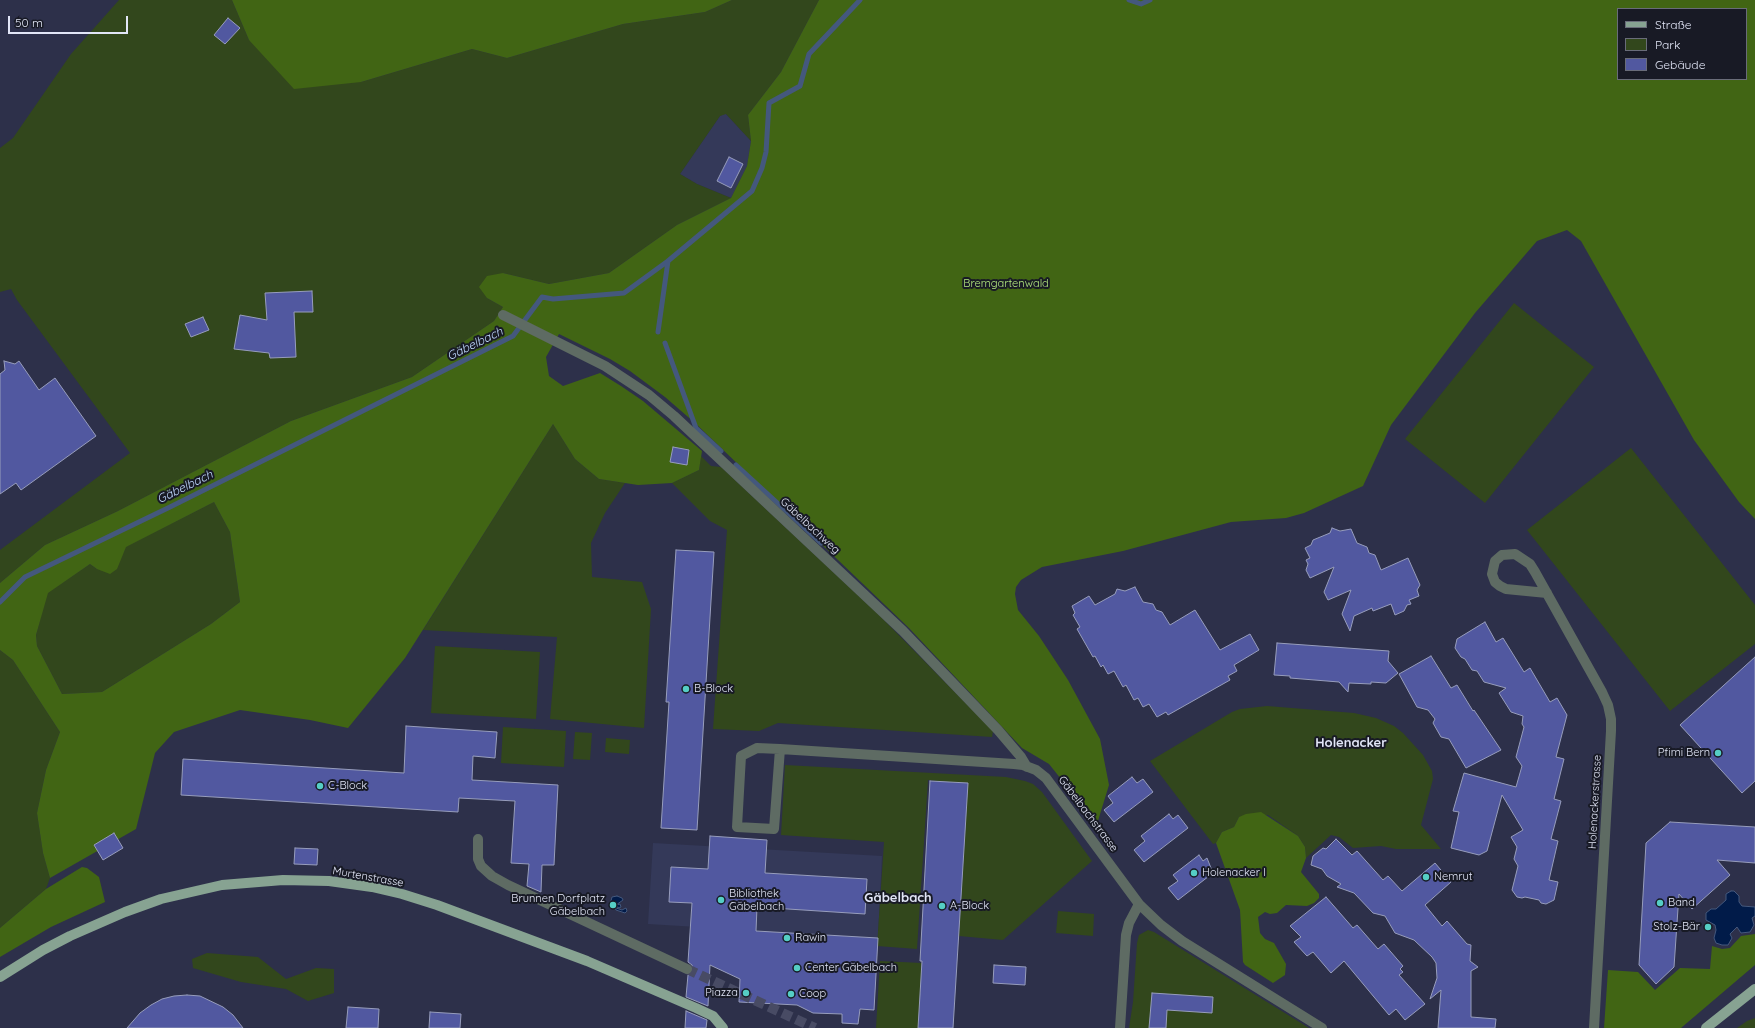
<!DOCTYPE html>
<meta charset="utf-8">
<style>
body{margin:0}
#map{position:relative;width:1755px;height:1028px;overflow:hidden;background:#2d304a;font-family:Quicksand,sans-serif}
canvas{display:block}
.legend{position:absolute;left:1617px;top:8px;width:130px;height:72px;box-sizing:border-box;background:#181a25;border:1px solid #696c79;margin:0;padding:5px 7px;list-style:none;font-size:12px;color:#e2e6f7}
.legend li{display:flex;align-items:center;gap:8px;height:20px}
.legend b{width:20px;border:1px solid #696c79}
.scale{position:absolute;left:8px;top:16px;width:120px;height:18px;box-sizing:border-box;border:2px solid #e2e6f7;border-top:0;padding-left:5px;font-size:12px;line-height:14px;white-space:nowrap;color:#e2e6f7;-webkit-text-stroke:3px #181a25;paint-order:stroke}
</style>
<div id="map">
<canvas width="1755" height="1028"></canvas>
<ul class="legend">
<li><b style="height:5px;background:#87a392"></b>Straße</li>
<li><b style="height:11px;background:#32471c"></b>Park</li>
<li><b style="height:11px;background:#5158a0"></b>Gebäude</li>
</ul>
<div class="scale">50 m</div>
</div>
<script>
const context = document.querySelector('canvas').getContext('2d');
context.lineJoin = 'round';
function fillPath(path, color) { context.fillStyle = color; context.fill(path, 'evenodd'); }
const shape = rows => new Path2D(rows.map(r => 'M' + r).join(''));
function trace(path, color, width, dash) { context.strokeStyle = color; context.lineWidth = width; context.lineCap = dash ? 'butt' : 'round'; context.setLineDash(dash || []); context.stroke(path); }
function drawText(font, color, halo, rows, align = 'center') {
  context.font = font + ' Quicksand,sans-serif'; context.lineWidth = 4; context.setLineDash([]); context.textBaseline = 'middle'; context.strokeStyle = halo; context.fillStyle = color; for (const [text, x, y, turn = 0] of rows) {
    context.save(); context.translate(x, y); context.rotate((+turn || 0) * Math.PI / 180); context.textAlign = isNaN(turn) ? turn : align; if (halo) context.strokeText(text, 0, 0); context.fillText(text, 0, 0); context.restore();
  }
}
fillPath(shape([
 [725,113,751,141,747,166,731,198,697,184,680,174,720,116],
 [653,843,882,856,878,938,648,924]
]), '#343959');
fillPath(shape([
 [119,0,232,0,249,40,361,82,472,49,507,58,623,24,705,12,732,0,819,0,781,72,748,115,751,141,726,114,720,116,680,174,697,184,731,198,677,225,609,273,549,284,503,273,487,298,503,307,494,321,412,377,291,421,118,511,45,545,0,583,0,550,130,453,17,300,11,289,0,292,0,148,13,138,71,54],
 [1514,303,1594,367,1485,503,1405,439],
 [553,424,575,459,599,479,625,483,605,513,591,543,592,577,642,582,651,609,644,728,550,719,557,637,423,630],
 [1631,448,1755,605,1755,644,1670,711,1527,530],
 [701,456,711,466,721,467,880,616,993,731,992,737,778,723,759,731,713,729,727,530,710,521,672,483,699,470],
 [214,502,230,532,240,602,211,624,102,692,62,694,37,646,36,635,47,593,90,564,97,569,124,552,125,547],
 [435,646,540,652,536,719,431,713],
 [0,650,13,660,60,732,46,770,37,813,43,853,50,878,46,889,0,928],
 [1267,706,1354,713,1376,718,1394,726,1403,733,1423,755,1432,771,1433,779,1421,825,1441,849,1396,849,1381,846,1353,848,1339,837,1331,835,1306,858,1305,847,1298,836,1268,815,1239,817,1234,827,1222,832,1216,843,1213,844,1150,761,1232,712,1240,709],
 [503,727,566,731,564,767,501,763],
 [575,732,592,733,590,760,573,759],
 [606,738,630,740,629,754,605,752],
 [785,765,1006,777,1025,781,1033,784,1042,792,1092,861,1003,940,959,936,968,784,928,780,917,949,877,946,884,842,781,835],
 [1058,911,1094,914,1093,936,1056,933],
 [1148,930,1154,932,1309,1028,1129,1028,1133,1002,1137,943,1139,935],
 [207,953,258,957,286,979,316,968,334,969,334,993,308,1001,286,989,241,982,193,968,192,959],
 [880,961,922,963,918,1028,876,1028],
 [1755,1018,1755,1028,1737,1028,1747,1021]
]), '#32471c');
fillPath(shape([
 [232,0,732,0,705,12,623,24,507,58,472,49,361,82,294,89,249,40],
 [819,0,1755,0,1755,519,1739,502,1694,440,1581,241,1567,230,1537,241,1475,313,1391,425,1363,486,1304,513,1286,518,1231,522,1123,551,1042,567,1021,580,1016,587,1015,594,1018,610,1039,636,1068,680,1100,739,1109,785,1097,824,1049,764,1022,748,909,628,695,423,665,397,630,371,610,359,559,334,546,357,549,376,563,386,600,373,621,386,643,401,702,451,699,470,672,483,638,485,599,479,575,459,553,424,405,658,348,728,310,720,240,710,174,732,155,753,136,829,50,878,43,853,37,813,46,770,60,732,13,660,0,650,0,583,45,545,118,511,291,421,412,377,494,321,503,307,487,298,479,287,487,276,503,273,549,284,609,273,677,225,731,198,747,166,751,141,748,115,781,72],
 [1618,9,1746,9,1746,79,1618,79],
 [214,502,230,532,240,602,211,624,102,692,62,694,37,646,36,635,48,593,90,564,97,569,110,574,117,569,126,547],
 [1261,812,1298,836,1305,847,1306,858,1301,872,1319,894,1319,898,1314,903,1307,906,1286,905,1277,913,1270,914,1265,912,1258,917,1260,933,1265,939,1274,943,1286,964,1285,975,1273,983,1245,965,1243,962,1240,910,1216,843,1222,832,1234,827,1239,817,1246,814],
 [82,867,87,868,99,877,105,902,51,927,0,957,0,928,46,889],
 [1755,934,1755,965,1681,1028,1604,1028,1608,970,1638,972,1655,990,1680,968,1710,969,1712,946,1722,949,1730,948,1741,936]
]), '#416514');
const water = shape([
 [1731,891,1734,891,1739,896,1739,902,1742,906,1755,907,1755,916,1752,918,1754,925,1750,932,1741,933,1737,927,1730,934,1732,938,1728,945,1722,945,1716,943,1714,938,1716,930,1715,925,1706,920,1706,913,1711,909,1716,909,1726,900,1726,894,1731,891],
 [617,896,622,898,623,900,616,905,620,904,621,907,619,908,616,906,616,908,622,910,626,908,627,911,625,913,616,910,614,906,610,905,612,897,617,896]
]);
fillPath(water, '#011b49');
trace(water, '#44587d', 1);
trace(shape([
 [1129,0,1141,4,1150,0],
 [658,332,668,261],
 [665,343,696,428,721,451],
 [736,465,821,543],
 [0,602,25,577,170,507,513,336,542,297,553,299,624,293,668,261,752,191,762,168,766,152,769,103,800,86,809,54,860,0]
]), '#44587d', 5);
const building = shape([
 [228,18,240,28,225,44,214,35,228,18],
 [729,157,743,164,731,188,717,181,729,157],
 [312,291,313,312,294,312,296,357,270,358,269,353,234,349,240,315,267,320,265,293,312,291],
 [203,317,209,330,191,337,185,324,203,317],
 [4,361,15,364,19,361,39,390,55,378,96,436,21,490,16,483,0,494,0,374,5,370,4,361],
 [673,447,689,450,687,465,670,462,673,447],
 [1332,528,1340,531,1351,529,1357,543,1367,547,1369,553,1375,555,1381,570,1408,558,1420,585,1417,590,1419,596,1409,600,1411,604,1407,605,1404,611,1395,615,1391,604,1373,611,1372,608,1354,616,1350,631,1342,614,1351,590,1328,600,1324,592,1334,567,1310,578,1306,570,1308,564,1306,560,1310,558,1305,548,1311,545,1313,540,1330,533,1332,528],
 [676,550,714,552,697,830,661,828,669,702,666,702,676,550],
 [1135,587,1143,602,1153,604,1156,610,1162,612,1170,625,1195,610,1220,650,1250,634,1259,650,1234,665,1237,671,1228,676,1230,680,1168,715,1166,712,1157,717,1149,704,1143,707,1138,698,1134,700,1126,685,1123,687,1114,671,1108,674,1103,665,1101,667,1095,656,1093,657,1077,629,1080,627,1073,615,1075,613,1072,606,1089,596,1095,605,1115,594,1117,589,1125,591,1135,587],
 [1485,622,1496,642,1503,638,1524,672,1530,668,1550,702,1557,698,1567,715,1556,757,1564,759,1554,799,1561,801,1551,839,1558,841,1549,880,1558,882,1554,900,1546,904,1541,903,1539,900,1525,897,1522,898,1517,897,1512,890,1518,866,1514,859,1517,847,1511,837,1523,830,1502,795,1487,851,1479,855,1451,848,1459,812,1453,811,1464,773,1516,787,1522,766,1516,757,1524,727,1522,724,1523,716,1511,712,1499,693,1506,688,1484,682,1477,671,1472,670,1465,659,1461,657,1455,648,1457,639,1485,622],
 [1277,643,1389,651,1388,661,1398,673,1386,683,1371,682,1371,684,1349,683,1348,692,1339,682,1290,678,1290,676,1274,675,1277,643],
 [1431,656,1451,688,1457,685,1473,711,1474,710,1501,750,1466,768,1449,739,1441,737,1433,723,1435,719,1428,710,1417,707,1399,674,1431,656],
 [1755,657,1755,781,1742,793,1680,725,1755,657],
 [406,726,497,732,495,758,473,756,472,780,558,785,554,865,542,865,541,892,527,886,529,864,511,863,515,801,459,798,458,812,181,795,183,759,404,773,406,726],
 [1132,777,1137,783,1143,779,1153,792,1114,822,1104,810,1113,803,1108,796,1132,777],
 [930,781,968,783,953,1028,918,1028,922,961,920,961,930,781],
 [1169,814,1173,819,1178,815,1188,828,1144,862,1134,850,1145,841,1141,836,1169,814],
 [1670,822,1755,827,1755,863,1717,860,1730,875,1692,909,1679,894,1674,967,1656,984,1639,965,1646,843,1670,822],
 [114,833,123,848,103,860,94,845,114,833],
 [710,836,767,840,765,873,867,879,865,914,757,907,756,931,878,938,874,1010,860,1009,858,1024,842,1023,842,1014,813,1013,797,1005,739,1002,740,979,710,965,708,1006,686,997,688,975,691,974,693,969,692,965,688,962,692,903,669,902,671,867,708,869,710,836],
 [1336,839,1352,855,1357,851,1383,880,1388,876,1402,891,1435,863,1451,882,1425,905,1442,926,1447,921,1467,944,1471,945,1470,961,1478,967,1471,971,1471,1017,1496,1019,1495,1028,1438,1028,1441,990,1430,999,1437,978,1436,963,1432,957,1414,940,1395,933,1385,916,1373,913,1354,893,1337,887,1341,884,1327,876,1322,869,1311,865,1313,856,1323,848,1326,849,1336,839],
 [295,848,318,849,317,865,294,864,295,848],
 [1199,855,1203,861,1207,858,1213,873,1178,900,1168,888,1178,881,1173,875,1199,855],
 [1326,897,1353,928,1357,925,1378,949,1384,944,1403,966,1400,969,1403,972,1399,975,1425,1004,1405,1020,1396,1009,1389,1015,1344,961,1331,973,1313,952,1307,956,1294,942,1301,937,1290,926,1326,897],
 [994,965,1026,967,1025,985,993,983,994,965],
 [1152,993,1213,997,1212,1013,1167,1010,1166,1028,1149,1028,1152,993],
 [187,995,200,996,223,1007,233,1015,243,1028,127,1028,140,1013,151,1005,162,999,174,996,187,995],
 [348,1007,379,1009,378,1028,346,1028,348,1007],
 [686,1011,707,1020,706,1028,685,1028,686,1011],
 [430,1012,461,1014,460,1028,429,1028,430,1012]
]);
fillPath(building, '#5158a0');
trace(building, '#979dbc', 1);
trace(shape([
 [687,969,815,1028]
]), '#484b64', 10, [10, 5]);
trace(shape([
 [503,315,605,366,649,395,674,416,903,631,998,730,1021,757,1027,767],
 [1547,593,1506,589,1500,586,1495,582,1492,574,1495,561,1502,555,1515,554,1530,564,1535,572,1602,692,1608,705,1611,719,1611,731,1594,1028],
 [757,748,780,749,774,829,737,827,741,756,757,748],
 [780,749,1014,764,1023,765,1036,770,1046,778,1139,904,1161,925,1182,941,1322,1028],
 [478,839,478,859,481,866,492,876,508,885,687,969],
 [1120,1028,1126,935,1129,923,1139,904]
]), '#5e6b63', 10);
trace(shape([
 [0,977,43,950,70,936,125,912,161,899,222,885,283,880,329,881,372,887,402,894,437,905,587,961,696,1008,713,1016,723,1028],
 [1706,1028,1755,989]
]), '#87a392', 10);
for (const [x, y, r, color] of [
 [686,689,4,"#55cec5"],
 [1718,753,4,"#55cec5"],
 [320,786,4,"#55cec5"],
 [1194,873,4,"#55cec5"],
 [1426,877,4,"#55cec5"],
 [721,900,4,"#55cec5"],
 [1660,903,4,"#55cec5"],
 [613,905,4,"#55cec5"],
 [942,906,4,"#55cec5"],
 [1708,927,4,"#55cec5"],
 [787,938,4,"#55cec5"],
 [797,968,4,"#55cec5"],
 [746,993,4,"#55cec5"],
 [791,994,4,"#55cec5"]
]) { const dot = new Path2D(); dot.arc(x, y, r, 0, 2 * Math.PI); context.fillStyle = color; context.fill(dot); trace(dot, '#181a25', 1.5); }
drawText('11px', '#b2e77e', '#181a25', [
 ["Bremgartenwald",1006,284]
]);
drawText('11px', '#e2e6f7', '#181a25', [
 ["Gäbelbachweg",810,526,43],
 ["Holenackerstrasse",1595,802,-87],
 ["Gäbelbachstrasse",1088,814,53],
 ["Murtenstrasse",368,877,10]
]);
drawText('11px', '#e2e6f7', '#181a25', [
 ["B-Block",694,689],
 ["Pfimi Bern",1710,753,"right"],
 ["C-Block",328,786],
 ["Holenacker I",1202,873],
 ["Nemrut",1434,877],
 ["Bibliothek",729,894],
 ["Gäbelbach",729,907],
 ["Brunnen Dorfplatz",605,899,"right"],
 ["Gäbelbach",605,912,"right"],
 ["Band",1668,903],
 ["A-Block",950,906],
 ["Stolz-Bär",1700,927,"right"],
 ["Rawin",795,938],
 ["Center Gäbelbach",805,968],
 ["Piazza",738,993,"right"],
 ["Coop",799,994]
], 'left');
drawText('italic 12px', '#c0d8fd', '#181a25', [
 ["Gäbelbach",475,344,-26],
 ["Gäbelbach",185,487,-26]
]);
drawText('bold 13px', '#e2e6f7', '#181a25', [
 ["Holenacker",1351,743],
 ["Gäbelbach",898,898]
]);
</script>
